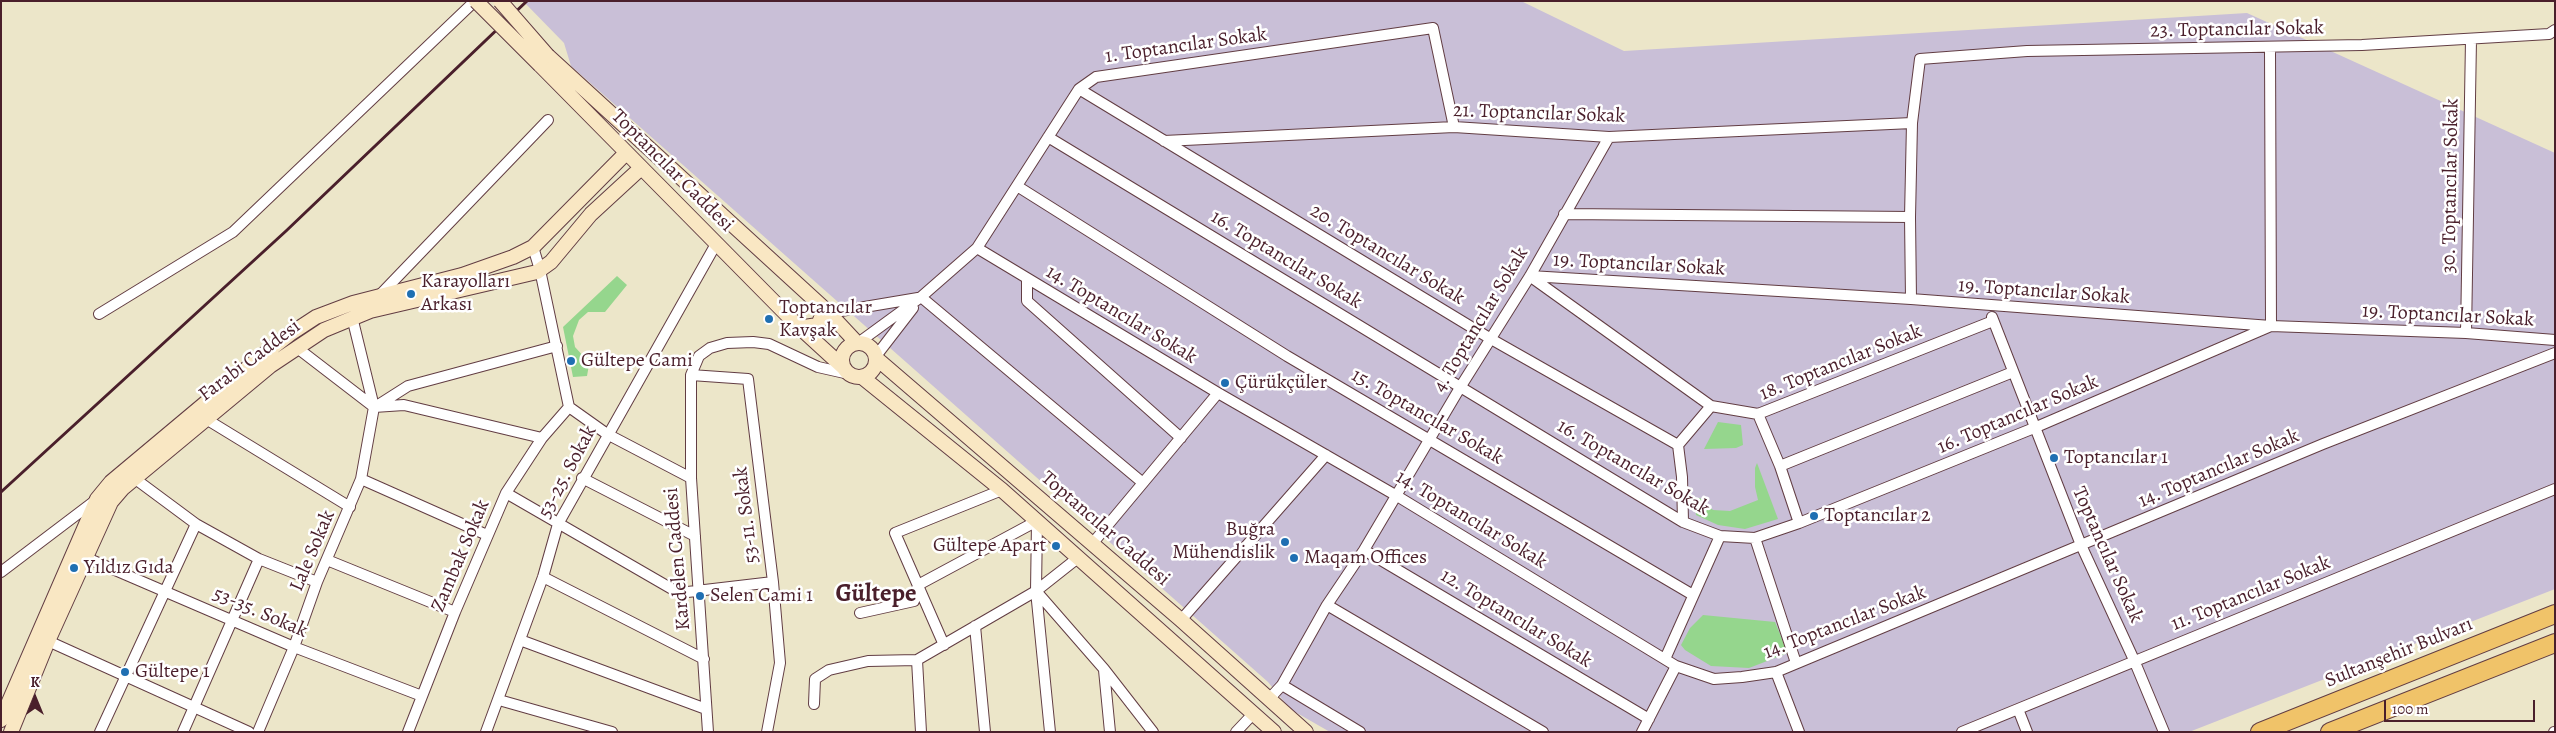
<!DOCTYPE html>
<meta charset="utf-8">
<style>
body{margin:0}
#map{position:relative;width:2556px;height:733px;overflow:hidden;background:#ece6c9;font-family:Alegreya,serif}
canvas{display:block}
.frame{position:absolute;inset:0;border:2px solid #4a1f2b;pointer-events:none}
.north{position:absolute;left:10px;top:673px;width:50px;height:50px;-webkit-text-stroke:4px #fff;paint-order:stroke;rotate:0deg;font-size:14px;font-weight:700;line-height:20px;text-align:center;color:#4a1f2b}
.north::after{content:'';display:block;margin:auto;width:18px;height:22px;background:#4a1f2b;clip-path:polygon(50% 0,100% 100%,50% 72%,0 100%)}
.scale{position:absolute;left:2384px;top:700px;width:151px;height:22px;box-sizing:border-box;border:2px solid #4a1f2b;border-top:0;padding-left:6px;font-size:15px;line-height:18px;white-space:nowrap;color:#4a1f2b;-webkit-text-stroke:4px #fff;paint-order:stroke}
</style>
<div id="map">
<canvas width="2556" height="733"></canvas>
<div class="frame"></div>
<div class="north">K</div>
<div class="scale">100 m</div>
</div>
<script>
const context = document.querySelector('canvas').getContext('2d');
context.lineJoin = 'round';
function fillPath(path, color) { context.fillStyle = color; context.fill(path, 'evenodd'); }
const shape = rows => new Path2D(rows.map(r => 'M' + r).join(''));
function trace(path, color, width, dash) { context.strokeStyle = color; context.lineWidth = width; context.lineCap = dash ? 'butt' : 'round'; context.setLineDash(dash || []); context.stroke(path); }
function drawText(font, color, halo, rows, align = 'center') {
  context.font = font + ' Alegreya,serif'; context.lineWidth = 5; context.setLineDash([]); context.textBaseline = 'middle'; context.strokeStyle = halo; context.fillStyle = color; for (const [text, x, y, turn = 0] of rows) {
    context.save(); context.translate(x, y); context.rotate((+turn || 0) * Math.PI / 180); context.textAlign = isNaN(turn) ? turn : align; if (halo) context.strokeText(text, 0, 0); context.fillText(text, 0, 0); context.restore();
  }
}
fillPath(shape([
 [523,1,1521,1,1624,51,2247,13,2555,153,2555,589,2189,732,1330,732,1290,709,1268,682,571,66,564,43]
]), '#c9bfd7');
fillPath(shape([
 [617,276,627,285,605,312,588,312,579,320,573,336,575,347,585,358,590,359,587,376,573,377,563,327],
 [1718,422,1741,425,1743,445,1736,448,1704,449],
 [1757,463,1778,519,1745,529,1718,525,1696,515,1694,498,1700,498,1713,510,1730,511,1758,500,1755,487,1755,468],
 [1703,615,1775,622,1788,653,1749,668,1711,666,1685,650,1681,645,1690,628]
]), '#95d68d');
const street = shape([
 [1079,89,1491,339,1678,445],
 [1048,137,1683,522,1720,536,1755,538,1799,523,2034,428,2271,326,2270,48],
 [1164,141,1454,127,1609,137,1912,123],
 [1017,186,1287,356,1693,595],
 [1564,214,1910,217],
 [533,247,540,270,569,407,607,434,691,478,708,732],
 [977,248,1218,393,1397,496,1676,666,1714,679,1742,677,1776,672,2323,444,2555,353],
 [1530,276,1911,299,2271,326,2466,333,2555,340],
 [1531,277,1711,406,1758,414,1993,321],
 [1027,279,1027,301,1181,438],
 [379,296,548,120],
 [921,297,1143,483],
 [1911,299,1910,217,1912,123,1920,59,2027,51,2362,45,2549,34,2555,30],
 [829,313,918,298],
 [99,314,233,232,475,1],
 [1992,317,2081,545,2134,660,2164,732],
 [2466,333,2471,40],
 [858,343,921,297,977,248,1079,89,1096,77,1433,28,1454,127],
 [296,347,374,407,404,405,542,438],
 [876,356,913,308],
 [691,375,748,379,773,582,780,663,767,732],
 [375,407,408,386,557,346],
 [1758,414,1780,466,1799,523],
 [206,419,350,507],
 [1780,466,2013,372],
 [134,478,196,524,259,559,317,582],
 [582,478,695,536],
 [691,478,691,375,699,356,710,348,727,343,753,342,769,344,818,367,849,374],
 [361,479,487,535],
 [506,493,679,593,773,582],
 [1683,522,1682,477,1678,445,1711,406],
 [1755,538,1796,663],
 [1092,544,1218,393],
 [1364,550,1649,719],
 [87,558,294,647,422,696],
 [327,560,455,612],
 [1,572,96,500],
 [543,577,704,659],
 [1036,591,1050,732],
 [1327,605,1543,732],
 [860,613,914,601,918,585,1037,521,1036,591,1104,669,1153,732],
 [1181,620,1326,455],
 [975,626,985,732],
 [520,640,706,709],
 [48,641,249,732],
 [944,645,895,533,1002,490],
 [1665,659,1720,536],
 [1104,670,1110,732],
 [1776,672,1799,732],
 [1282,685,1360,732],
 [1269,699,1282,685,1327,605,1364,550,1461,386,1530,276,1609,137],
 [499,700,612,732],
 [814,704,815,679,829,670,868,661,917,660],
 [2018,709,2027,732],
 [100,732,196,524],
 [183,732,259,559],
 [258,732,294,647,317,582,361,479,374,407,352,317],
 [408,732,455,612,506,493,542,438,569,407],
 [486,732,543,577,558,524,716,244],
 [921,732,917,660,1036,591,1079,557],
 [1236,732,1253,714],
 [1642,732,1676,666],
 [1962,732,2555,489],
 [2554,732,2555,732]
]);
const secondary = shape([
 [548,56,829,313,857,343],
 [540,65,795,323,843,367],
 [796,324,804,327,818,325,823,313,817,303],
 '842 360a17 17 0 1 1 34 0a17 17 0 1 1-34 0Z',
 [876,358,1181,620,1306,732],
 [862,377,1002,490,1274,732],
 [1,720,97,499,111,482,258,359,290,334,316,317,353,303,462,275,513,257,533,247,626,153],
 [11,732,48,641,111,502,123,488,270,366,324,330,370,311,537,272,551,262,591,214,641,168]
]);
const highway = shape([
 [2260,732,2555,614],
 [2330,732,2555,643]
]);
trace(street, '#623d43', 12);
trace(secondary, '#623d43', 16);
trace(highway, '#623d43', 20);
trace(street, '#fff', 10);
trace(secondary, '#f9e7c3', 14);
trace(highway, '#f0c369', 18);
trace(shape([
 [1,492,286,231,527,1]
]), '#4a1f2b', 3);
const secondaryBridge = shape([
 [476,1,540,65],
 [500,1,548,56]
]);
trace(secondaryBridge, '#623d43', 16, []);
trace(secondaryBridge, '#f9e7c3', 14);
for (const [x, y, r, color] of [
 [411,294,5,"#1f6fb2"],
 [769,319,5,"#1f6fb2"],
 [571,361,5,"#1f6fb2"],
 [1225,383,5,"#1f6fb2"],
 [2054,458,5,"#1f6fb2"],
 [1814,516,5,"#1f6fb2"],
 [1285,542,5,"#1f6fb2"],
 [1056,546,5,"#1f6fb2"],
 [1294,558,5,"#1f6fb2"],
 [74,568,5,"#1f6fb2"],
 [700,596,5,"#1f6fb2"],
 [125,672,5,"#1f6fb2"]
]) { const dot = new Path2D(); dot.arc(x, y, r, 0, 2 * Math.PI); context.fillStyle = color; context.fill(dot); trace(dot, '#fff', 2); }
drawText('20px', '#4a1f2b', '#fff', [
 ["23. Toptancılar Sokak",2237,30,-1],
 ["1. Toptancılar Sokak",1186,46,-8],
 ["21. Toptancılar Sokak",1539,114,2],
 ["Toptancılar Caddesi",672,171,45],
 ["30. Toptancılar Sokak",2451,186,-89],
 ["20. Toptancılar Sokak",1387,255,31],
 ["16. Toptancılar Sokak",1286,260,31],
 ["19. Toptancılar Sokak",1639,265,3],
 ["19. Toptancılar Sokak",2044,292,4],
 ["14. Toptancılar Sokak",1121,315,31],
 ["19. Toptancılar Sokak",2448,316,3],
 ["4. Toptancılar Sokak",1481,320,-59],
 ["Farabi Caddesi",250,361,-37],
 ["18. Toptancılar Sokak",1841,363,-22],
 ["16. Toptancılar Sokak",2018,415,-23],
 ["15. Toptancılar Sokak",1427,417,30],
 ["16. Toptancılar Sokak",1633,468,30],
 ["14. Toptancılar Sokak",2219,469,-23],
 ["53-25. Sokak",568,472,-62],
 ["53-11. Sokak",747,515,-97],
 ["14. Toptancılar Sokak",1471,520,31],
 ["Toptancılar Caddesi",1105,529,41],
 ["Lale Sokak",313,551,-67],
 ["Toptancılar Sokak",2107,555,66],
 ["Zambak Sokak",461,556,-67],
 ["Kardelen Caddesi",678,559,-95],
 ["11. Toptancılar Sokak",2251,594,-22],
 ["53-35. Sokak",260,613,23],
 ["12. Toptancılar Sokak",1516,619,31],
 ["14. Toptancılar Sokak",1845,623,-21],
 ["Sultanşehir Bulvarı",2399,653,-22]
]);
drawText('20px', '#4a1f2b', '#fff', [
 ["Karayolları",421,282],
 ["Arkası",421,305],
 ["Toptancılar",779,308],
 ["Kavşak",779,331],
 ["Gültepe Cami",581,361],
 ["Çürükçüler",1235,383],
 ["Toptancılar 1",2064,458],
 ["Toptancılar 2",1824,516],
 ["Buğra",1275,530,"right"],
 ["Mühendislik",1275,553,"right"],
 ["Gültepe Apart",1046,546,"right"],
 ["Maqam Offices",1304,558],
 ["Yıldız Gıda",84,568],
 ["Selen Cami 1",710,596],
 ["Gültepe 1",135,672]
], 'left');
drawText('bold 25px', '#4a1f2b', '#fff', [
 ["Gültepe",876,595]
]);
</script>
